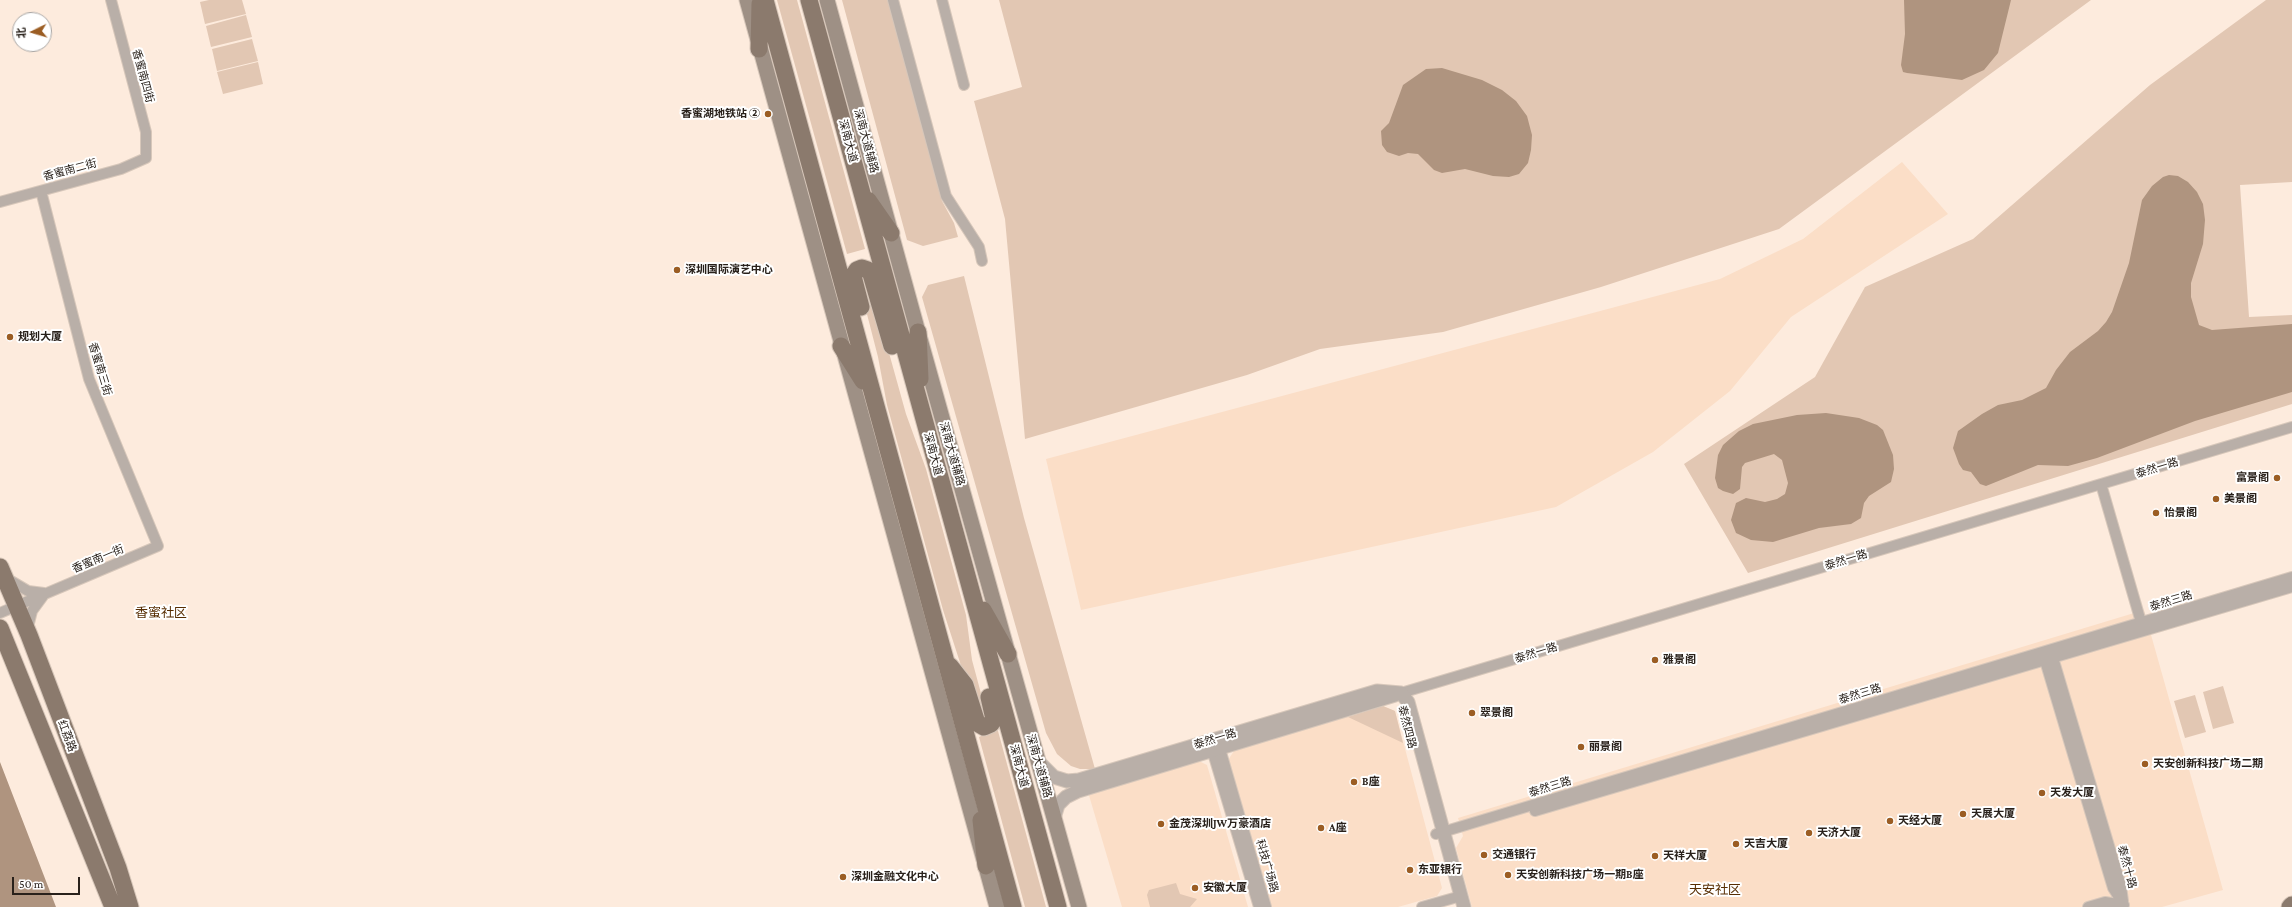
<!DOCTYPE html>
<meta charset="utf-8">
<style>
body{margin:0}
#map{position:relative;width:2292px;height:907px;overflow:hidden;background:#fdebdd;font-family:"Crimson Pro","Noto Sans SC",serif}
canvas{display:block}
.north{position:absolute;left:12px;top:12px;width:40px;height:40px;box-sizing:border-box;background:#fff;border:1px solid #a9a6a4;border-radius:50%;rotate:265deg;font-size:11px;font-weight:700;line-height:16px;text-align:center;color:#29211b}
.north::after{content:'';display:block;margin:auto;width:14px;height:18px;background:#9b5d23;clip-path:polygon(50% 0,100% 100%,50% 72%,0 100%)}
.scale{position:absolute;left:12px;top:877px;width:68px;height:18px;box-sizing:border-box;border:2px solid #29211b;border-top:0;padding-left:5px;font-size:12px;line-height:14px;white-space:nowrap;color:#29211b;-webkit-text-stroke:3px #fff;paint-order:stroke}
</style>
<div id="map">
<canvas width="2292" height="907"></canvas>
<div class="north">北</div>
<div class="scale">50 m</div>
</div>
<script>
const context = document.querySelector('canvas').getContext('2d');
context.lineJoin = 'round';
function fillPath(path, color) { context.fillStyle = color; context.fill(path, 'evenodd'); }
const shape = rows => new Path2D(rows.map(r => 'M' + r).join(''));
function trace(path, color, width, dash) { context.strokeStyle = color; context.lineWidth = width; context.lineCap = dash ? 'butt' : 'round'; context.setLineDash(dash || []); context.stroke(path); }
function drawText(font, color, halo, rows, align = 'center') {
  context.font = font + ' "Crimson Pro","Noto Sans SC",serif'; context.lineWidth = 4; context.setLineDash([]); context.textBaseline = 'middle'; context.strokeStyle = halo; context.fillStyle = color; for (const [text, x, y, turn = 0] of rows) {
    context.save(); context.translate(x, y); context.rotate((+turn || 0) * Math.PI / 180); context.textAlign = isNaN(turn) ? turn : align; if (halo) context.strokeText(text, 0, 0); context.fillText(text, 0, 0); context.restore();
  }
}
fillPath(shape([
 [1902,162,1948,214,1791,317,1730,391,1653,452,1556,507,1081,610,1046,459,1720,279,1803,239],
 [2144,610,2223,890,2162,907,1472,907,1456,848,1463,836,1458,818],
 [1383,706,1395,711,1442,888,1437,896,1398,907,1271,907,1228,760,1234,751],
 [1197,760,1207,765,1248,907,1122,907,1088,792]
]), '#fbdec7');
fillPath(shape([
 [209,0,242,0,246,14,205,24,200,2],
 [777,0,797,0,865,249,847,254],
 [842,0,888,0,942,201,954,223,958,237,923,246,907,240],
 [999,0,2091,0,1779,229,1601,287,1443,332,1320,349,1247,375,1025,439,1005,219,974,101,1022,87],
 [2266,0,2292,0,2292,182,2240,185,2249,317,2292,315,2292,404,1748,573,1684,464,1815,377,1865,287,1973,239,2150,85],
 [246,15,252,37,211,47,206,26],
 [252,39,258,61,217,71,212,49],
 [258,62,263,84,223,94,217,72],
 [964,276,1024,518,1095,769,1080,769,1071,766,1057,754,1046,733,922,297,928,285],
 [863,277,869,281,906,414,926,469,966,615,972,660,986,712,985,718,977,715,943,610,887,405,878,357,859,283],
 [2223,686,2234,723,2213,729,2203,692],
 [2195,695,2206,732,2185,738,2174,701],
 [1383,706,1395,711,1403,743,1348,717],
 [993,730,998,731,1046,907,1025,907,979,737],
 [1176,883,1180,894,1197,899,1190,907,1150,907,1147,895,1149,890]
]), '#e2c7b3');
fillPath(shape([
 [1904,0,2011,0,1998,53,1984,70,1962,80,1907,73,1903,72,1901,65,1905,34],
 [1442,68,1482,80,1502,90,1516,101,1527,116,1532,135,1531,150,1528,163,1519,174,1509,177,1493,176,1465,169,1442,173,1434,170,1418,154,1408,153,1399,156,1387,152,1382,145,1381,131,1389,123,1403,85,1426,69],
 [2169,175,2178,176,2188,182,2197,192,2203,204,2205,220,2203,244,2191,283,2191,297,2199,325,2212,330,2292,324,2292,392,2195,421,2097,458,2068,466,2038,465,1986,486,1980,484,1971,472,1963,470,1959,464,1953,448,1958,431,1982,414,1998,405,2022,400,2046,388,2056,370,2070,352,2098,331,2106,322,2112,312,2129,263,2142,200,2152,186,2163,177],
 [1826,413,1859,418,1877,425,1883,430,1893,455,1894,469,1891,482,1869,496,1864,503,1861,518,1851,524,1819,528,1773,542,1751,540,1736,533,1731,520,1736,503,1746,498,1765,502,1777,499,1785,494,1788,483,1782,460,1774,454,1745,463,1742,467,1740,489,1733,494,1723,491,1718,488,1715,478,1718,455,1723,445,1739,431,1753,424,1797,415],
 [0,762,56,907,0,907]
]), '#af947f');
const minor = shape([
 [893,0,946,196,979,247,982,261],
 [942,0,964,85],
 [0,202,121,169,146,158,146,132,111,0],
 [2101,484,2143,629],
 [6,578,28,591,44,593],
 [0,613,158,546,89,379,41,191],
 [28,627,32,611,43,596],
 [2051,651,2121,886,2123,901],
 [2043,654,2113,888,2124,905],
 [1401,693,2292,427],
 [1218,742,1266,907],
 [1210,743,1259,907],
 [1535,811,2292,587],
 [1436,834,2292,577],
 [1422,907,1461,896],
 [2088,907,2105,902,2124,905]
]);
const tertiary = shape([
 [1401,693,1408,702,1464,907],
 [1039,762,1054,777,1067,781,1079,780,1377,691,1401,693],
 [1054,818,1058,805,1066,797,1078,791,1395,695]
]);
const secondary = shape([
 [747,0,997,907],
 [827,0,918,332,1079,907]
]);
const primary = shape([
 [765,0,1013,907],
 [809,0,1058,907],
 [759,49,760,4],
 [868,200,891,233],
 [861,307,853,276,857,270,862,268,868,270,871,274,892,346],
 [918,332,920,379],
 [841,346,863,381],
 [0,567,29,635,118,868,130,907],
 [983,610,1008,654],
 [0,628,113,907],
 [950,666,965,685,977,723,984,727,991,724,994,719,989,697],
 [981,820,986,866],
 [2290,907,2292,905]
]);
trace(minor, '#d7c7ba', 12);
trace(tertiary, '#d7c7ba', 15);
trace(secondary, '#d7c7ba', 17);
trace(primary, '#d7c7ba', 19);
trace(minor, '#b9afa8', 10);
trace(tertiary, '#b9afa8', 13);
trace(secondary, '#9e9085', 15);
trace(primary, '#8b7a6d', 17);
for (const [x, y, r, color] of [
 [768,114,4,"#9b5d23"],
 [677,270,4,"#9b5d23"],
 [10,337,4,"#9b5d23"],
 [2277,478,4,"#9b5d23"],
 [2216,499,4,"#9b5d23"],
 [2156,513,4,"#9b5d23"],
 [1655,660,4,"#9b5d23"],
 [1472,713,4,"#9b5d23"],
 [1581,747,4,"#9b5d23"],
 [2145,764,4,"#9b5d23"],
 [1354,782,4,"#9b5d23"],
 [2042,793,4,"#9b5d23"],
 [1963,814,4,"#9b5d23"],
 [1890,821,4,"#9b5d23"],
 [1161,824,4,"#9b5d23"],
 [1321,828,4,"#9b5d23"],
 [1809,833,4,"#9b5d23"],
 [1736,844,4,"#9b5d23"],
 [1484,855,4,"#9b5d23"],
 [1655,856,4,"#9b5d23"],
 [1410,870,4,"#9b5d23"],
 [1508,875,4,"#9b5d23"],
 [843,877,4,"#9b5d23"],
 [1195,888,4,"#9b5d23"]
]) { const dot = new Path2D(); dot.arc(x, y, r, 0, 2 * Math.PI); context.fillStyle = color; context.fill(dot); trace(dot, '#fff', 1.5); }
drawText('11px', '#29211b', '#fff', [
 ["香蜜南四街",143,76,75],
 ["深南大道",848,141,75],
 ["深南大道辅路",866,141,75],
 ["香蜜南二街",70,170,-15],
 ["香蜜南三街",100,369,73],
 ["深南大道",933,454,75],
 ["深南大道辅路",952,454,74],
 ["泰然一路",2157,468,-17],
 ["香蜜南一街",98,559,-23],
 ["泰然一路",1846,560,-17],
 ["泰然三路",2171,601,-17],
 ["泰然一路",1536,653,-17],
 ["泰然三路",1860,694,-17],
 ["泰然四路",1407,727,76],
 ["红荔路",67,736,69],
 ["泰然一路",1215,739,-17],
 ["深南大道",1019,766,75],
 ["深南大道辅路",1039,766,74],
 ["泰然三路",1550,787,-17],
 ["科技广场路",1267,866,74],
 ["泰然十路",2127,867,75]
]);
drawText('bold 11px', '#29211b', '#fff', [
 ["香蜜湖地铁站 ②",760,114,"right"],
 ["深圳国际演艺中心",685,270],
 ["规划大厦",18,337],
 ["富景阁",2269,478,"right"],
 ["美景阁",2224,499],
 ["怡景阁",2164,513],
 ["雅景阁",1663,660],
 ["翠景阁",1480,713],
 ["丽景阁",1589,747],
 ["天安创新科技广场二期",2153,764],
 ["B座",1362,782],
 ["天发大厦",2050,793],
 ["天展大厦",1971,814],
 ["天经大厦",1898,821],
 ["金茂深圳JW万豪酒店",1169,824],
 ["A座",1329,828],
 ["天济大厦",1817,833],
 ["天吉大厦",1744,844],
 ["交通银行",1492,855],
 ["天祥大厦",1663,856],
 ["东亚银行",1418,870],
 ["天安创新科技广场一期B座",1516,875],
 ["深圳金融文化中心",851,877],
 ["安徽大厦",1203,888]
], 'left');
drawText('13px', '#572d02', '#fff', [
 ["香蜜社区",161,613],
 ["天安社区",1715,890]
]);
</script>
